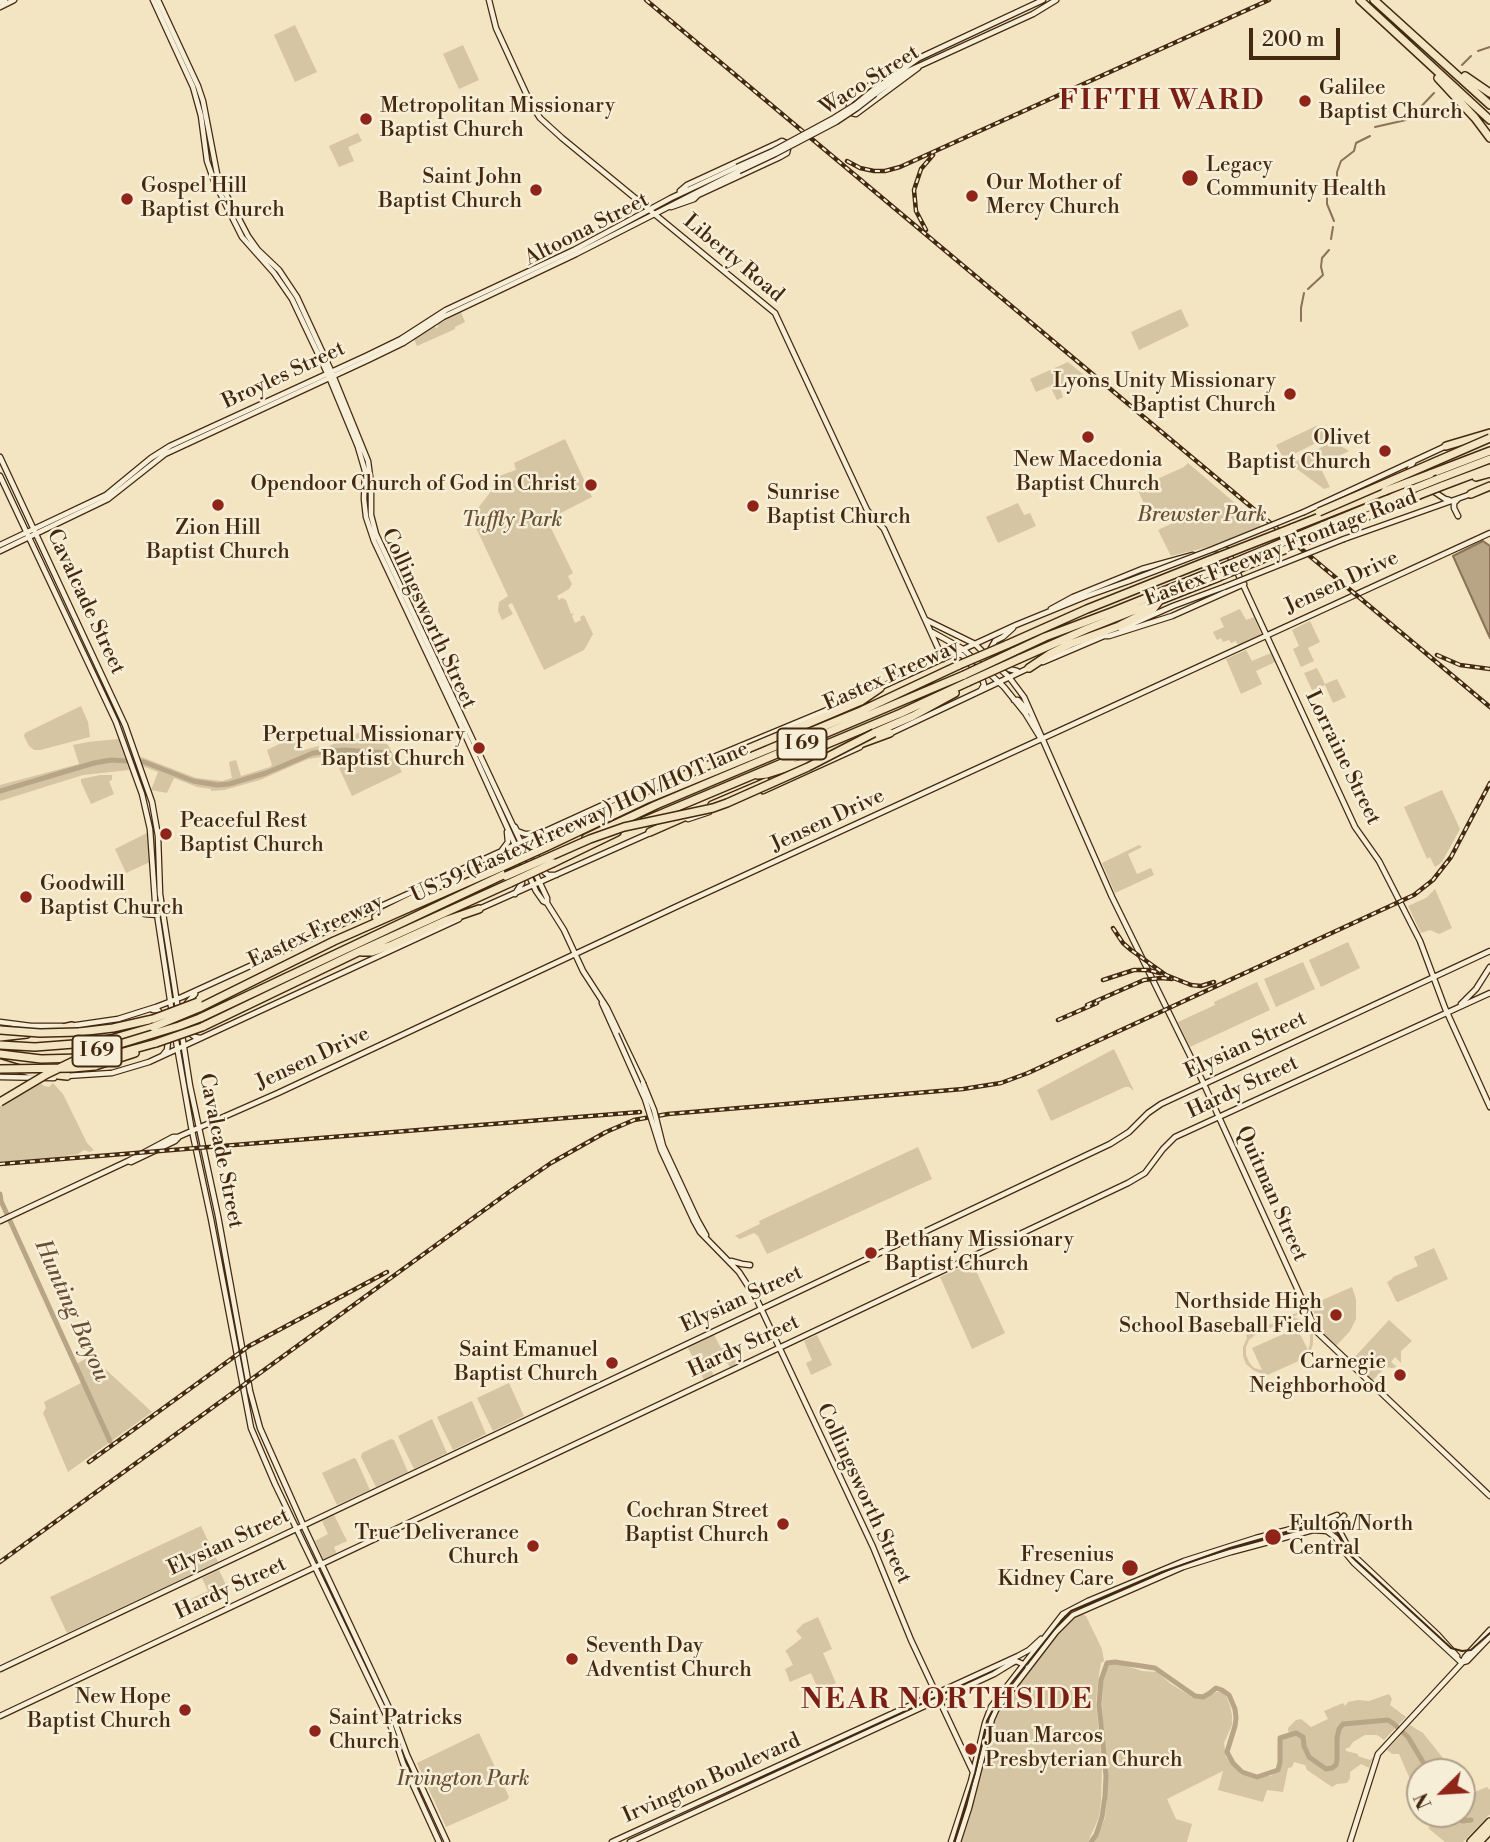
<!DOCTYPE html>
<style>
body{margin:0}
#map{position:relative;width:1490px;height:1842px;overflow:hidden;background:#f3e5c1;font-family:"Libre Bodoni",serif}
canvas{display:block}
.north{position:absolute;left:1406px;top:1758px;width:70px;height:70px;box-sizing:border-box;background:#f7eed7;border:2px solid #af9f88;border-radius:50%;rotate:246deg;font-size:19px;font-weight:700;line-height:28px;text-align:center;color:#442911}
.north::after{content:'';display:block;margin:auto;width:24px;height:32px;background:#8f2418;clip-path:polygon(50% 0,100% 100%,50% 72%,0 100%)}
.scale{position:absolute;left:1249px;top:28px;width:91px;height:32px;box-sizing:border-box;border:4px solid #442911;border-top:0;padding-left:9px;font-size:21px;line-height:24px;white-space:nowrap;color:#442911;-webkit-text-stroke:5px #f7eed7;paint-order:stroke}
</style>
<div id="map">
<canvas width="1490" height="1842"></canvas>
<div class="north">N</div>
<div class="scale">200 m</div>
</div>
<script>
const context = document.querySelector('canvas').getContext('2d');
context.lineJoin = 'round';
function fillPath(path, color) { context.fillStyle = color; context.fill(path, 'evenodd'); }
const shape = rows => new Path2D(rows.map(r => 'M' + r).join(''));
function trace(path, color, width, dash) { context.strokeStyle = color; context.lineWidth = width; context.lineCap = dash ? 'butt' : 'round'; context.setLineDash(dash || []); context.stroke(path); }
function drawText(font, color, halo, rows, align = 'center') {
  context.font = font + ' "Libre Bodoni",serif'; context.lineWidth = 5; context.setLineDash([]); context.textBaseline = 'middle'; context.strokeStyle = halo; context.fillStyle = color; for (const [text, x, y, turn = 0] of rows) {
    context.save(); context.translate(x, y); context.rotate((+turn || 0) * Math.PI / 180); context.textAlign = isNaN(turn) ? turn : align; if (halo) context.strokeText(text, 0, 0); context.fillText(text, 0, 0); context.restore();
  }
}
fillPath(shape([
 [295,25,317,72,295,82,274,35],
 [463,45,479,80,459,89,443,54],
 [358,133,362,141,348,147,354,161,339,167,329,146],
 [1181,309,1189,326,1139,350,1131,332],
 [461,312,465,322,455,327,455,329,453,330,417,346,414,339,434,326,436,328,438,327,438,324],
 [1068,362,1094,383,1082,388,1079,379,1060,388,1063,397,1057,400,1050,386,1036,392,1030,379],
 [1316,426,1326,433,1328,437,1284,459,1276,445],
 [565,439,592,497,547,520,573,573,568,576,572,584,569,589,557,596,559,600,562,598,566,600,571,614,574,613,572,616,575,623,581,620,580,617,584,615,593,634,584,650,544,670,512,603,508,605,513,614,502,620,498,611,499,602,508,596,471,517,489,494,496,482,497,482,499,476,516,470,514,463],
 [1333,441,1349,451,1320,465,1320,469,1321,469,1330,487,1324,489,1290,464],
 [1188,463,1262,526,1212,546,1171,556,1158,530,1173,523,1166,507,1149,515,1137,488,1184,467],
 [1018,503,1024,515,1030,513,1036,526,998,543,986,517],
 [1240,609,1246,620,1254,617,1261,634,1238,645,1236,641,1231,643,1229,640,1223,642,1221,638,1217,640,1213,632,1224,627,1220,618],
 [1310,621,1320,642,1308,648,1314,661,1301,667,1293,649,1299,646,1292,630],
 [1246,650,1252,661,1271,653,1275,662,1256,671,1262,684,1241,694,1226,659],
 [1317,668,1325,684,1337,679,1346,697,1333,703,1325,685,1312,690,1304,673],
 [81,706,88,722,90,737,40,750,34,750,29,746,24,736,25,733],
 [369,728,388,745,402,772,352,796,329,746],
 [298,735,304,750,319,746,321,757,308,759,260,780,224,790,211,791,211,789,197,787,174,778,167,793,151,790,158,772,142,766,139,756,196,778,222,781,232,778,229,762,236,760,241,776,270,767,272,765,267,750],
 [119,739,129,770,83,775,0,801,0,785,79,764,73,745,88,742],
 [100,775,112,775,112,780,109,781,114,794,91,804,81,782,81,779],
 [1442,790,1460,829,1442,862,1435,867,1430,857,1427,859,1404,807],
 [147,833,150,862,126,873,115,849],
 [1139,845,1142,847,1128,854,1137,874,1151,868,1154,875,1115,893,1102,863],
 [1435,889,1452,928,1439,934,1430,930,1421,933,1408,906,1426,898],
 [1348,942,1360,968,1321,987,1309,960],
 [1303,962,1315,989,1276,1007,1264,979],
 [1257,982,1270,1010,1190,1047,1178,1022,1215,1005,1214,1002],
 [1114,1049,1134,1091,1129,1087,1125,1087,1051,1121,1037,1090],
 [41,1083,44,1086,49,1087,53,1083,63,1094,87,1143,94,1150,90,1152,84,1150,78,1154,52,1158,0,1162,0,1106],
 [918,1147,932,1179,767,1254,758,1236,754,1233,740,1239,735,1236,760,1224,759,1221],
 [1434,1248,1448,1279,1398,1302,1396,1301,1387,1282,1392,1279,1393,1277,1418,1266,1414,1257],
 [972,1262,1005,1333,972,1349,940,1277],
 [1352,1287,1356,1299,1356,1319,1350,1331,1336,1346,1321,1332,1313,1310,1315,1304,1320,1301],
 [1301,1311,1302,1312,1293,1317,1304,1321,1310,1327,1313,1335,1313,1344,1310,1353,1303,1359,1254,1381,1253,1379,1262,1374,1253,1370,1246,1364,1243,1356,1243,1347,1247,1338,1246,1335],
 [1287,1320,1295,1320,1302,1323,1307,1329,1310,1336,1310,1344,1308,1350,1297,1328,1252,1348,1262,1370,1254,1368,1249,1362,1246,1355,1246,1347,1249,1340,1255,1335],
 [1389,1320,1412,1341,1401,1351,1401,1363,1395,1357,1391,1362,1397,1367,1392,1368,1386,1367,1372,1381,1351,1361],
 [714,1335,721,1348,729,1345,736,1360,735,1365,730,1368,723,1355,708,1363,714,1376,704,1380,688,1348],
 [817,1335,832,1365,811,1375,806,1363,812,1360,804,1341],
 [91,1356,152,1412,68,1472,43,1413,46,1408,44,1402,81,1383,74,1365],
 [509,1383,524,1416,493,1431,477,1398],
 [472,1401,486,1434,453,1450,437,1417],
 [432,1419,447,1453,414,1469,398,1436],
 [391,1439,394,1440,408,1472,376,1487,361,1457,362,1453],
 [354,1458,356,1459,370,1490,337,1505,322,1473],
 [334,1515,347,1541,334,1547,337,1554,324,1560,315,1541,328,1534,322,1521],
 [201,1526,218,1562,67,1633,50,1597],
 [219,1570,228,1589,194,1605,191,1599,208,1591,202,1578],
 [1081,1613,1086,1616,1102,1649,1104,1661,1101,1663,1099,1674,1096,1701,1102,1767,1101,1801,1099,1817,1088,1842,960,1842,994,1715,1062,1627],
 [818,1617,832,1649,823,1653,836,1683,819,1691,811,1673,790,1682,785,1669,793,1665,787,1653,785,1651,802,1638,796,1631,803,1624],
 [1108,1664,1121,1664,1142,1671,1157,1672,1171,1684,1194,1698,1203,1699,1216,1692,1222,1692,1226,1696,1230,1706,1232,1715,1232,1725,1224,1743,1226,1757,1241,1775,1245,1773,1255,1776,1256,1778,1263,1775,1271,1776,1280,1766,1281,1740,1289,1737,1288,1728,1296,1720,1301,1719,1311,1727,1328,1719,1324,1711,1343,1703,1345,1706,1348,1702,1358,1700,1369,1701,1389,1694,1392,1699,1390,1705,1406,1717,1384,1740,1377,1735,1365,1735,1353,1742,1349,1748,1346,1748,1346,1751,1358,1754,1358,1756,1370,1760,1373,1757,1369,1768,1361,1764,1350,1772,1350,1778,1347,1783,1337,1784,1332,1787,1307,1770,1305,1765,1294,1762,1292,1767,1288,1768,1283,1792,1267,1790,1263,1802,1218,1790,1223,1771,1167,1799,1176,1819,1192,1824,1187,1842,1094,1842,1105,1818,1107,1799,1102,1702,1103,1681],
 [1410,1725,1423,1733,1454,1772,1420,1772,1420,1802,1399,1754,1392,1754,1387,1750],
 [479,1733,509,1797,507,1800,446,1827,417,1763],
 [1487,1787,1490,1790,1490,1814,1463,1842,1445,1842,1428,1828,1431,1825,1426,1814,1462,1814,1462,1797]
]), '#d5c5a3');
const water = shape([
 [1483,541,1490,546,1490,638,1453,556,1483,541]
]);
fillPath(water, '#b8a585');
trace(water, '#8a7357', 2);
trace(shape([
 [1478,51,1490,47],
 [1462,65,1471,56],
 [1375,127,1406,120,1414,114,1434,93],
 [1334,221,1327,204,1327,190,1337,180,1337,172,1341,161,1354,151,1356,143,1370,136],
 [1331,239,1333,227],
 [1308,289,1323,275,1321,267,1322,258,1329,250],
 [1301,321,1301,308,1304,293]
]), '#8a7357', 2);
trace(shape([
 [0,791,94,763,111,760,144,762,193,781,217,785,229,784,266,773,313,753,344,750,389,753],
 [0,1194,1,1201,110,1441],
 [1452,1814,1462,1821,1471,1820],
 [1091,1842,1096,1835,1102,1817,1105,1796,1106,1776,1099,1704,1101,1680,1107,1663,1115,1662,1155,1668,1195,1696,1203,1697,1210,1693,1216,1688,1222,1690,1229,1695,1235,1709,1236,1718,1235,1726,1227,1752,1233,1763,1242,1772,1257,1777,1278,1770,1280,1762,1280,1738,1296,1733,1303,1737,1304,1746,1309,1757,1326,1769,1332,1768,1336,1765,1337,1760,1337,1738,1339,1729,1343,1724,1388,1720,1394,1724,1408,1737,1429,1772]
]), '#b8a585', 5);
const secondary = shape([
 [153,0,193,87,201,116,207,161,214,181,242,237,274,273,292,299,329,377,358,447,365,471,364,499,366,517,374,541,457,717,536,891,543,901,547,903,564,930,583,971,607,1008,643,1083],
 [158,0,198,86,203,101,218,179,248,236,258,250,279,270,297,297,333,375,368,461,371,484,371,515,376,534,547,898,547,903],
 [489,0,496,28,531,104,540,118,562,138,775,313,867,510,884,529,943,659],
 [0,2,5,0],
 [0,7,14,0],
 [915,60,907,60,885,73,849,102,849,108,852,113,856,114,918,68],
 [872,91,919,58,1043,0],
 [875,94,906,72,1033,14,1056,0],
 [671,207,694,199,698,195,780,157,787,153,788,149,786,143,782,141,778,143,687,185,680,191],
 [0,457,125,725,152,802,158,836,160,894,190,1086,218,1216,250,1391,260,1428,305,1529,391,1712,407,1755,447,1842],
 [1414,461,1409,470,1410,473,1426,486],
 [0,476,116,722,142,794,150,829,155,901,172,1013],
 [1433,491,1445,499,1449,500],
 [1304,512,1446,446],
 [1458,516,1454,508,1454,503,1458,499],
 [1344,539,1471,494],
 [0,545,106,495,151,458,170,446,366,356,401,339,446,310,574,250,671,198,737,167],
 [1215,549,1227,550,1355,827,1379,861,1420,941,1445,1008,1490,1107],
 [0,551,108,499,165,454,368,360,403,343,443,317,576,254,739,171],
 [1051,609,1073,597,1142,569,1193,555],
 [926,620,975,644,994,663],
 [1013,628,1003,637,995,641,991,648,992,654,999,661,1009,669,1017,671],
 [1121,629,1173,606,1224,587],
 [932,632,963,649,1004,687,1025,713,1041,739],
 [955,654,962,655,967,660,982,678,984,685,981,690],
 [1043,662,1104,636,1109,636,1172,616,1244,584],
 [1000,669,1009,677,1024,697,1112,897,1202,1080,1317,1332,1490,1496],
 [879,688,1016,625,1087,596,1129,581],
 [1014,700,1018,700,1028,711],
 [891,733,1031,667],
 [692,766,868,693],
 [763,791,860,747],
 [688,819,709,812],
 [515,827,517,831,525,834,535,834],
 [539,835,534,844,533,849,543,871,548,875,556,875],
 [502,850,508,842,507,832],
 [500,853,511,856,521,874,522,883,515,894],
 [479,909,650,833],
 [145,914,158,915],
 [195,994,187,1003,187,1015,191,1034,195,1037,200,1038],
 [602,1003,616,1034],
 [1461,1004,1476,989,1490,967],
 [153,1010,158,1010,164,1018,168,1042,167,1050,163,1055],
 [0,1022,31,1026,62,1026],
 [70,1026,118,1019,156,1007,182,997,664,777],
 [175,1035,191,1126,211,1219,251,1428,275,1484,389,1721,403,1763,439,1842],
 [66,1076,112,1073,149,1062,459,919],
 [0,1077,54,1078],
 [128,1161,173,1137,178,1137,278,1093,682,904,1490,533],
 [697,1219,706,1235],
 [0,1221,128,1161,131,1162,175,1141,178,1138],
 [694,1221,700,1232,739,1272,757,1300,873,1547,911,1640,973,1772],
 [731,1261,742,1264,750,1265],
 [1320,1522,1330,1525,1340,1532,1352,1554,1438,1635,1457,1656],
 [1340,1531,1338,1522,1344,1516],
 [1463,1662,1467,1661,1490,1637],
 [0,1669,1110,1144,1129,1132,1148,1113,1161,1104,1490,951],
 [0,1716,1128,1183,1145,1173,1163,1149,1175,1137,1490,993],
 [612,1842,1018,1656,1029,1650,1041,1639],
 [630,1842,994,1674,1012,1663,1016,1661,1025,1665],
 [951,1842,971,1781,985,1723,991,1707,1063,1614,1088,1601,1184,1561,1256,1538,1319,1522,1337,1515],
 [958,1842,969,1808,992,1719,996,1710,1056,1632,1073,1615,1183,1567,1231,1552,1313,1530,1327,1531,1336,1538,1344,1551,1354,1563,1462,1663],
 [1350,1842,1378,1754,1462,1663,1465,1657,1490,1630]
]);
const highway = shape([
 [1360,0,1490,120],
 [1374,0,1490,105],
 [1465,76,1490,93],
 [1438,78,1475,118,1490,138],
 [1446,446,1490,433],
 [1430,474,1490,451],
 [1476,477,1490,473],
 [1438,479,1490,459],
 [1442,486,1490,468],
 [1471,494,1490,486],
 [1322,526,1393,497],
 [1292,528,1385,491],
 [1330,531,1419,495],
 [1006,645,1087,609,1210,560],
 [1013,652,1045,637,1114,611,1216,570],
 [1019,659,1087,629,1219,577],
 [1029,668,1050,654,1070,644,1119,626,1153,609,1160,600],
 [788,732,861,701,880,688],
 [874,733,913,716,955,693],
 [768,743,793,737],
 [852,747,890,733],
 [758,775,767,774,824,756],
 [662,778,700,766],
 [712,805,766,782],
 [644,821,901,713,968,682],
 [650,832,691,814],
 [558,838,579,824,618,805,654,787,685,775],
 [586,838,656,805,964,675],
 [546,847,645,800,861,711,959,665],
 [553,863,617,832],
 [376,917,442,884,444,878],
 [362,952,372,952,392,945,447,920,479,909],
 [199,1008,334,941,502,867],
 [200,1018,505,874],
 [202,1027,358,952,510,883],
 [49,1031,72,1026],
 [79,1032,113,1028,153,1019],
 [0,1037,27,1034],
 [0,1045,35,1047,87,1043,111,1039,153,1027],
 [0,1054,41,1059,82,1058,116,1054,156,1043],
 [0,1063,30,1072,67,1076],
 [95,1066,135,1053],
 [1471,1842,1490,1822],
 [1479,1842,1490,1830]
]);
trace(secondary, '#442911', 7);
trace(highway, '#442911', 10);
trace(secondary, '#f7eed7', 4.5);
trace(highway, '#f3e5c1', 7);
trace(shape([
 [954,1842,975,1773,987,1721,998,1700,1061,1621,1071,1611,1162,1572,1230,1548,1314,1524,1324,1525,1337,1531,1351,1556,1451,1648,1462,1651,1471,1650,1490,1633]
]), '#442911', 2);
const rail = shape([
 [646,0,1490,707],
 [847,161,860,168,874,171,885,171,900,167,1269,0],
 [926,230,916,211,914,190,921,169,933,155],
 [1437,655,1460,665,1490,669],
 [1113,928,1123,943,1131,950,1166,975,1191,985,1201,986,1214,982],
 [1103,980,1134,970,1148,970,1160,973],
 [1087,1005,1144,980,1161,978,1172,979],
 [1058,1020,1097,1003],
 [0,1164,640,1112],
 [89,1462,249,1346,387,1272],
 [0,1562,509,1192,551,1163,606,1132,634,1120,668,1114,963,1089,1001,1083,1028,1073,1414,895,1433,880,1451,857,1490,783]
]);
trace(rail, '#442911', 4.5);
trace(rail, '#f7eed7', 2, [5]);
const secondaryBridge = shape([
 [737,167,773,151,834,118,855,105,872,91],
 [739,171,775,154,836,122,857,108,875,94],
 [1129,581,1213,549,1304,512],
 [1224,587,1344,539],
 [616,1034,645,1099,661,1150,694,1221],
 [643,1083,654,1110,663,1146,697,1219]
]);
const highwayBridge = shape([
 [1385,491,1430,474],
 [1419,495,1442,486],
 [1393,497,1438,479],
 [1319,512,1490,438],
 [1210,560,1292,528],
 [1216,570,1322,526],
 [1219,577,1330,531],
 [959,665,1006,645],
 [964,675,1013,652],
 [968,682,1019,659],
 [685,775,788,732],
 [502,867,546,847],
 [506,876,590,839,624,827,713,808,727,803,808,767,874,733],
 [510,883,553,863],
 [153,1019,198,1002],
 [153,1027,199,1008],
 [0,1030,40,1033,79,1032],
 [156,1043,202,1027],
 [0,1069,73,1068,95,1066],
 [0,1102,47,1074,80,1058,110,1047,179,1026,200,1018]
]);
trace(secondaryBridge, '#442911', 7, []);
trace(highwayBridge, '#442911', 10, []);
trace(secondaryBridge, '#f7eed7', 4.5);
trace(highwayBridge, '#f3e5c1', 7);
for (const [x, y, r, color] of [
 [1305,101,7,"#8f2418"],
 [366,119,7,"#8f2418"],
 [1190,178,9,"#8f2418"],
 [536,190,7,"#8f2418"],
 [972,196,7,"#8f2418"],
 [127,199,7,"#8f2418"],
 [1290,394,7,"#8f2418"],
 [1088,437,7,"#8f2418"],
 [1385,451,7,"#8f2418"],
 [591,485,7,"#8f2418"],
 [218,505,7,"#8f2418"],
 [753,506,7,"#8f2418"],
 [479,748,7,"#8f2418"],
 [166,834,7,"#8f2418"],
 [26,897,7,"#8f2418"],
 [871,1253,7,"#8f2418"],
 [1336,1315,7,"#8f2418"],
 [612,1363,7,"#8f2418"],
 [1400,1375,7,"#8f2418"],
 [783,1524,7,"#8f2418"],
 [1273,1537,9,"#8f2418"],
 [533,1546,7,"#8f2418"],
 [1130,1568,9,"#8f2418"],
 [572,1659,7,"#8f2418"],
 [185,1710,7,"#8f2418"],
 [315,1731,7,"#8f2418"],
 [971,1749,7,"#8f2418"]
]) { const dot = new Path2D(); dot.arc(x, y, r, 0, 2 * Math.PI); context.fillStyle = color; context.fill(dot); trace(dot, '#f7eed7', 2.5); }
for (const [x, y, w] of [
 [802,744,49],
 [97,1051,49]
]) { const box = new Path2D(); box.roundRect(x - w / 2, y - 15.5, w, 31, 5); context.fillStyle = '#f7eed7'; context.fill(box); trace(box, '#442911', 2); }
drawText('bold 19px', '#442911', null, [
 ["I 69",802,744],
 ["I 69",97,1051]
]);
drawText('21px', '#442911', '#f7eed7', [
 ["Waco Street",870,81,-32],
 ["Altoona Street",587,230,-27],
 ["Liberty Road",733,259,40],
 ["Broyles Street",284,376,-25],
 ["Eastex Freeway Frontage Road",1281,549,-21],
 ["Jensen Drive",1342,583,-25],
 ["Cavalcade Street",85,602,65],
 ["Collingsworth Street",428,619,65],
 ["Eastex Freeway",892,676,-24],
 ["Lorraine Street",1342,758,64],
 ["Jensen Drive",828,821,-25],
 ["US 59 (Eastex Freeway) HOV/HOT lane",580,823,-24],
 ["Eastex Freeway",316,932,-25],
 ["Elysian Street",1246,1046,-25],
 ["Jensen Drive",313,1059,-25],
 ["Hardy Street",1243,1088,-25],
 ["Cavalcade Street",220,1151,79],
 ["Quitman Street",1271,1194,66],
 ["Elysian Street",742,1300,-25],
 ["Hardy Street",744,1347,-25],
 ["Collingsworth Street",863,1494,65],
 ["Elysian Street",229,1543,-25],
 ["Hardy Street",231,1589,-25],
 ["Irvington Boulevard",712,1779,-24]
]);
drawText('21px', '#442911', '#f7eed7', [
 ["Galilee",1319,89],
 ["Baptist Church",1319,113],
 ["Metropolitan Missionary",380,107],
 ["Baptist Church",380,131],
 ["Legacy",1206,166],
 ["Community Health",1206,190],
 ["Saint John",522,178,"right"],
 ["Baptist Church",522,202,"right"],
 ["Our Mother of",986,184],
 ["Mercy Church",986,208],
 ["Gospel Hill",141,187],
 ["Baptist Church",141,211],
 ["Lyons Unity Missionary",1276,382,"right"],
 ["Baptist Church",1276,406,"right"],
 ["Olivet",1371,439,"right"],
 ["Baptist Church",1371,463,"right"],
 ["New Macedonia",1088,461,"center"],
 ["Baptist Church",1088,485,"center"],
 ["Opendoor Church of God in Christ",577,485,"right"],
 ["Sunrise",767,494],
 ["Baptist Church",767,518],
 ["Zion Hill",218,529,"center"],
 ["Baptist Church",218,553,"center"],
 ["Perpetual Missionary",465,736,"right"],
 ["Baptist Church",465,760,"right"],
 ["Peaceful Rest",180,822],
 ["Baptist Church",180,846],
 ["Goodwill",40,885],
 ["Baptist Church",40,909],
 ["Bethany Missionary",885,1241],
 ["Baptist Church",885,1265],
 ["Northside High",1322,1303,"right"],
 ["School Baseball Field",1322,1327,"right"],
 ["Saint Emanuel",598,1351,"right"],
 ["Baptist Church",598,1375,"right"],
 ["Carnegie",1386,1363,"right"],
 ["Neighborhood",1386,1387,"right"],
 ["Cochran Street",769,1512,"right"],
 ["Baptist Church",769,1536,"right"],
 ["Fulton/North",1289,1525],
 ["Central",1289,1549],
 ["True Deliverance",519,1534,"right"],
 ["Church",519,1558,"right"],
 ["Fresenius",1114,1556,"right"],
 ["Kidney Care",1114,1580,"right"],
 ["Seventh Day",586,1647],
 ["Adventist Church",586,1671],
 ["New Hope",171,1698,"right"],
 ["Baptist Church",171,1722,"right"],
 ["Saint Patricks",329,1719],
 ["Church",329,1743],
 ["Juan Marcos",985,1737],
 ["Presbyterian Church",985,1761]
], 'left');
drawText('italic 21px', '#685036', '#f7eed7', [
 ["Brewster Park",1202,516],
 ["Tuffly Park",512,521],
 ["Irvington Park",463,1780]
]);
drawText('italic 23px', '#674e34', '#f7eed7', [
 ["Hunting Bayou",71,1311,66]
]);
context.letterSpacing = '2px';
drawText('bold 28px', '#7a1f14', '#f7eed7', [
 ["FIFTH WARD",1162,102],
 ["NEAR NORTHSIDE",947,1701]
]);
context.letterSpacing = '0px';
</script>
